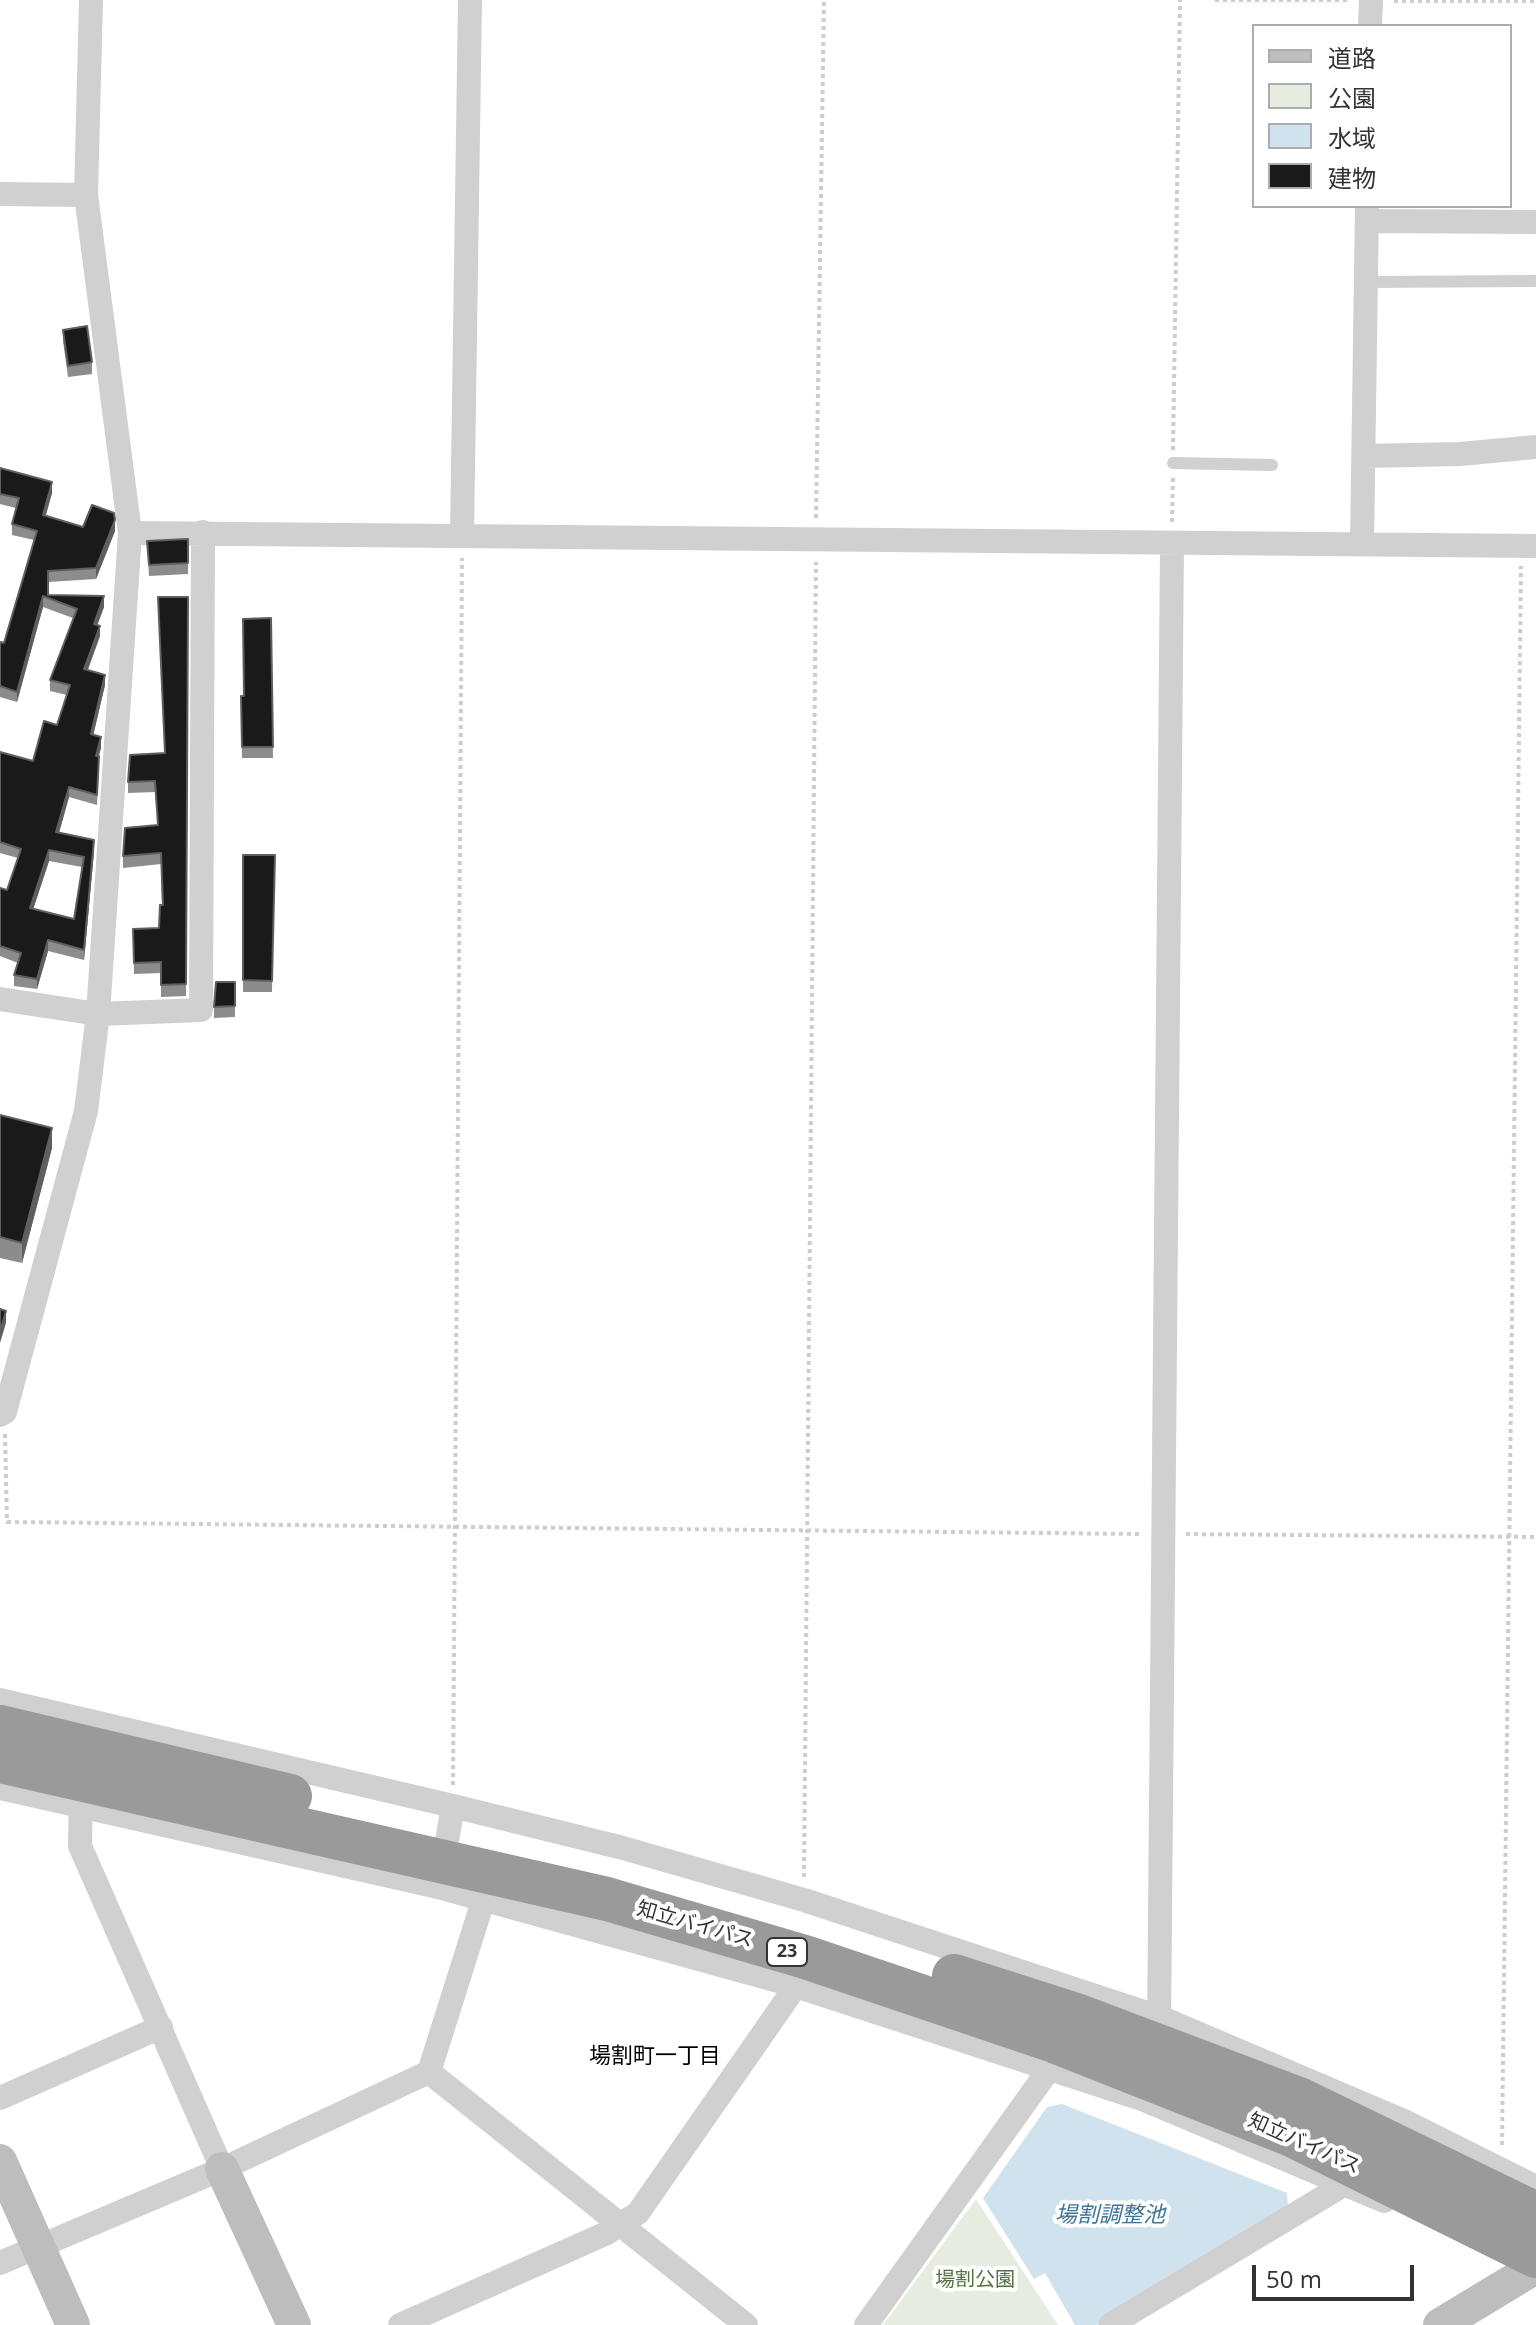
<!DOCTYPE html>
<meta charset="utf-8">
<style>
body{margin:0}
#map{position:relative;width:1536px;height:2325px;overflow:hidden;background:#fff;font-family:"Open Sans","Noto Sans JP",sans-serif}
canvas{display:block}
.legend{position:absolute;left:1252px;top:24px;width:260px;height:184px;box-sizing:border-box;background:#fff;border:2px solid #adadad;margin:0;padding:10px 14px;list-style:none;font-size:24px;color:#333}
.legend li{display:flex;align-items:center;gap:16px;height:40px}
.legend b{width:40px;border:2px solid #adadad}
.scale{position:absolute;left:1252px;top:2265px;width:162px;height:36px;box-sizing:border-box;border:4px solid #333;border-top:0;padding-left:10px;font-size:24px;line-height:28px;white-space:nowrap;color:#333;-webkit-text-stroke:6px #fff;paint-order:stroke}
</style>
<div id="map">
<canvas width="1536" height="2325"></canvas>
<ul class="legend">
<li><b style="height:10px;background:#bdbdbd"></b>道路</li>
<li><b style="height:22px;background:#e6ecdf"></b>公園</li>
<li><b style="height:22px;background:#cfe2ee"></b>水域</li>
<li><b style="height:22px;background:#1a1a1a"></b>建物</li>
</ul>
<div class="scale">50 m</div>
</div>
<script>
const context = document.querySelector('canvas').getContext('2d');
context.lineJoin = 'round';
function fillPath(path, color) { context.fillStyle = color; context.fill(path, 'evenodd'); }
const shape = rows => new Path2D(rows.map(r => 'M' + r).join(''));
function trace(path, color, width, dash) { context.strokeStyle = color; context.lineWidth = width; context.lineCap = dash ? 'butt' : 'round'; context.setLineDash(dash || []); context.stroke(path); }
function drawText(font, color, halo, rows, align = 'center') {
  context.font = font + ' "Open Sans","Noto Sans JP",sans-serif'; context.lineWidth = 8; context.setLineDash([]); context.textBaseline = 'middle'; context.strokeStyle = halo; context.fillStyle = color; for (const [text, x, y, turn = 0] of rows) {
    context.save(); context.translate(x, y); context.rotate((+turn || 0) * Math.PI / 180); context.textAlign = isNaN(turn) ? turn : align; if (halo) context.strokeText(text, 0, 0); context.fillText(text, 0, 0); context.restore();
  }
}
fillPath(shape([
 [976,2199,1058,2325,883,2325]
]), '#e6ecdf');
fillPath(shape([
 [1062,2104,1287,2193,1288,2207,1096,2325,1075,2325,1045,2273,1034,2279,983,2198,1047,2107]
]), '#cfe2ee');
trace(shape([
 [1215,0,1349,0],
 [1394,1,1536,1],
 [1173,450,1180,0],
 [816,518,824,0],
 [1172,522,1173,478],
 [5,1434,7,1522,1142,1534],
 [1186,1534,1536,1537],
 [453,1785,462,558],
 [804,1877,816,562],
 [1502,2145,1521,566]
]), '#cdcdcd', 4, [4, 4]);
trace(shape([
 [1366,282,1536,281],
 [1173,463,1272,465]
]), '#d0d0d0', 12);
trace(shape([
 [91,0,86,195,130,533,1536,546],
 [1370,26,1371,1],
 [0,194,86,195],
 [1367,221,1536,222],
 [1364,456,1460,454,1536,447],
 [462,535,470,0],
 [1362,544,1367,206],
 [0,999,98,1014,201,1010,203,532],
 [0,1415,5,1412,86,1111,98,1014,130,533],
 [0,1700,453,1806,623,1848,804,1900,1162,2018,1404,2121,1536,2187],
 [0,1788,438,1887,796,1986,1142,2099,1384,2201],
 [81,1790,80,1846,222,2169],
 [442,1870,453,1806],
 [1159,2030,1172,545],
 [429,2072,483,1901],
 [0,2098,161,2027],
 [0,2263,222,2169,429,2072,746,2325],
 [400,2325,607,2233,638,2213,796,1986],
 [866,2325,1050,2068],
 [1110,2325,1342,2186]
]), '#d0d0d0', 24);
trace(shape([
 [0,2161,73,2325],
 [222,2169,294,2325],
 [1440,2325,1536,2267]
]), '#bdbdbd', 34);
trace(shape([
 [0,1727,290,1796],
 [0,1761,607,1899,805,1957,1054,2041,1292,2135,1536,2256],
 [954,1976,1079,2016,1299,2099,1536,2214]
]), '#9a9a9a', 44);
fillPath(shape([
 [63,330,92,362,92,374,68,377,63,341],
 [0,468,52,493,46,515,83,527,115,531,96,579,48,582,48,595,104,607,97,625,100,636,88,670,105,685,93,735,101,748,98,756,99,767,97,805,69,797,59,833,94,851,84,960,48,951,37,989,14,986,14,975,18,963,0,956,0,888,7,890,18,858,0,853,0,752,33,761,57,725,67,695,50,691,50,680,73,618,43,607,17,702,0,697,0,642,4,643,34,540,12,535,12,524,16,508,0,504],
 [49,861,82,867,74,919,33,909],
 [188,539,188,574,149,576,147,541],
 [188,597,186,996,161,997,161,973,134,974,133,929,159,928,162,905,161,864,123,868,123,856,158,825,155,792,128,793,128,782,165,753],
 [271,618,273,758,242,758,241,696,244,696],
 [243,855,275,855,272,992,243,992],
 [235,982,235,1017,214,1018,214,1007],
 [0,1115,52,1148,22,1263,0,1258]
]), '#8c8c8c');
fillPath(shape([
 [52,482,52,493,43,525,43,515],
 [115,520,115,531,96,579,96,568],
 [43,596,43,607,17,702,17,692],
 [104,596,104,607,94,634,94,624],
 [100,626,100,636,84,679,84,669],
 [105,675,105,685,91,745,91,734],
 [101,737,101,748,96,767,96,756],
 [69,787,69,797,56,843,56,832],
 [94,840,94,851,84,960,84,950],
 [49,850,49,861,30,919,30,908],
 [48,940,48,951,37,989,37,979],
 [52,1128,52,1148,22,1263,22,1243],
 [6,1311,6,1323,0,1343,0,1332]
]), '#5f5f5f');
const building = shape([
 [87,326,92,362,68,366,63,330,87,326],
 [0,468,52,482,43,515,83,527,92,505,114,513,115,520,96,568,48,571,48,595,104,596,94,624,100,626,84,669,105,675,91,734,101,737,96,756,99,756,97,795,69,787,56,832,94,840,84,950,48,940,37,979,14,975,21,953,0,946,0,888,7,890,21,849,0,842,0,752,33,761,44,721,57,725,70,685,50,680,77,609,43,596,17,692,0,686,0,642,4,643,37,531,12,524,19,498,0,494,0,468],
 [49,850,84,857,74,919,30,908,49,850],
 [188,539,188,563,149,565,147,541,188,539],
 [158,597,188,597,186,984,161,985,161,962,134,963,133,929,159,928,160,905,163,905,161,853,123,856,125,828,158,825,155,781,128,782,130,755,165,753,158,597],
 [271,618,273,747,242,747,241,696,244,696,243,619,271,618],
 [243,855,275,855,272,981,243,980,243,855],
 [216,982,235,982,235,1006,214,1007,216,982],
 [0,1115,52,1128,22,1243,0,1237,0,1115],
 [0,1309,6,1311,0,1332,0,1309]
]);
fillPath(building, '#1a1a1a');
trace(building, '#5f5f5f', 2);
for (const [x, y, w] of [
 [787,1952,40]
]) { const box = new Path2D(); box.roundRect(x - w / 2, y - 14, w, 28, 6); context.fillStyle = '#fff'; context.fill(box); trace(box, '#333', 2); }
drawText('bold 18px', '#333', null, [
 ["23",787,1952]
]);
drawText('20px', '#333', '#fff', [
 ["知立バイパス",695,1925,16],
 ["知立バイパス",1304,2144,24]
]);
drawText('20px', '#56703f', '#fff', [
 ["場割公園",975,2280]
]);
drawText('22px', '#000', '#fff', [
 ["場割町一丁目",655,2057]
]);
drawText('italic 22px', '#3f7597', '#fff', [
 ["場割調整池",1110,2216]
]);
</script>
